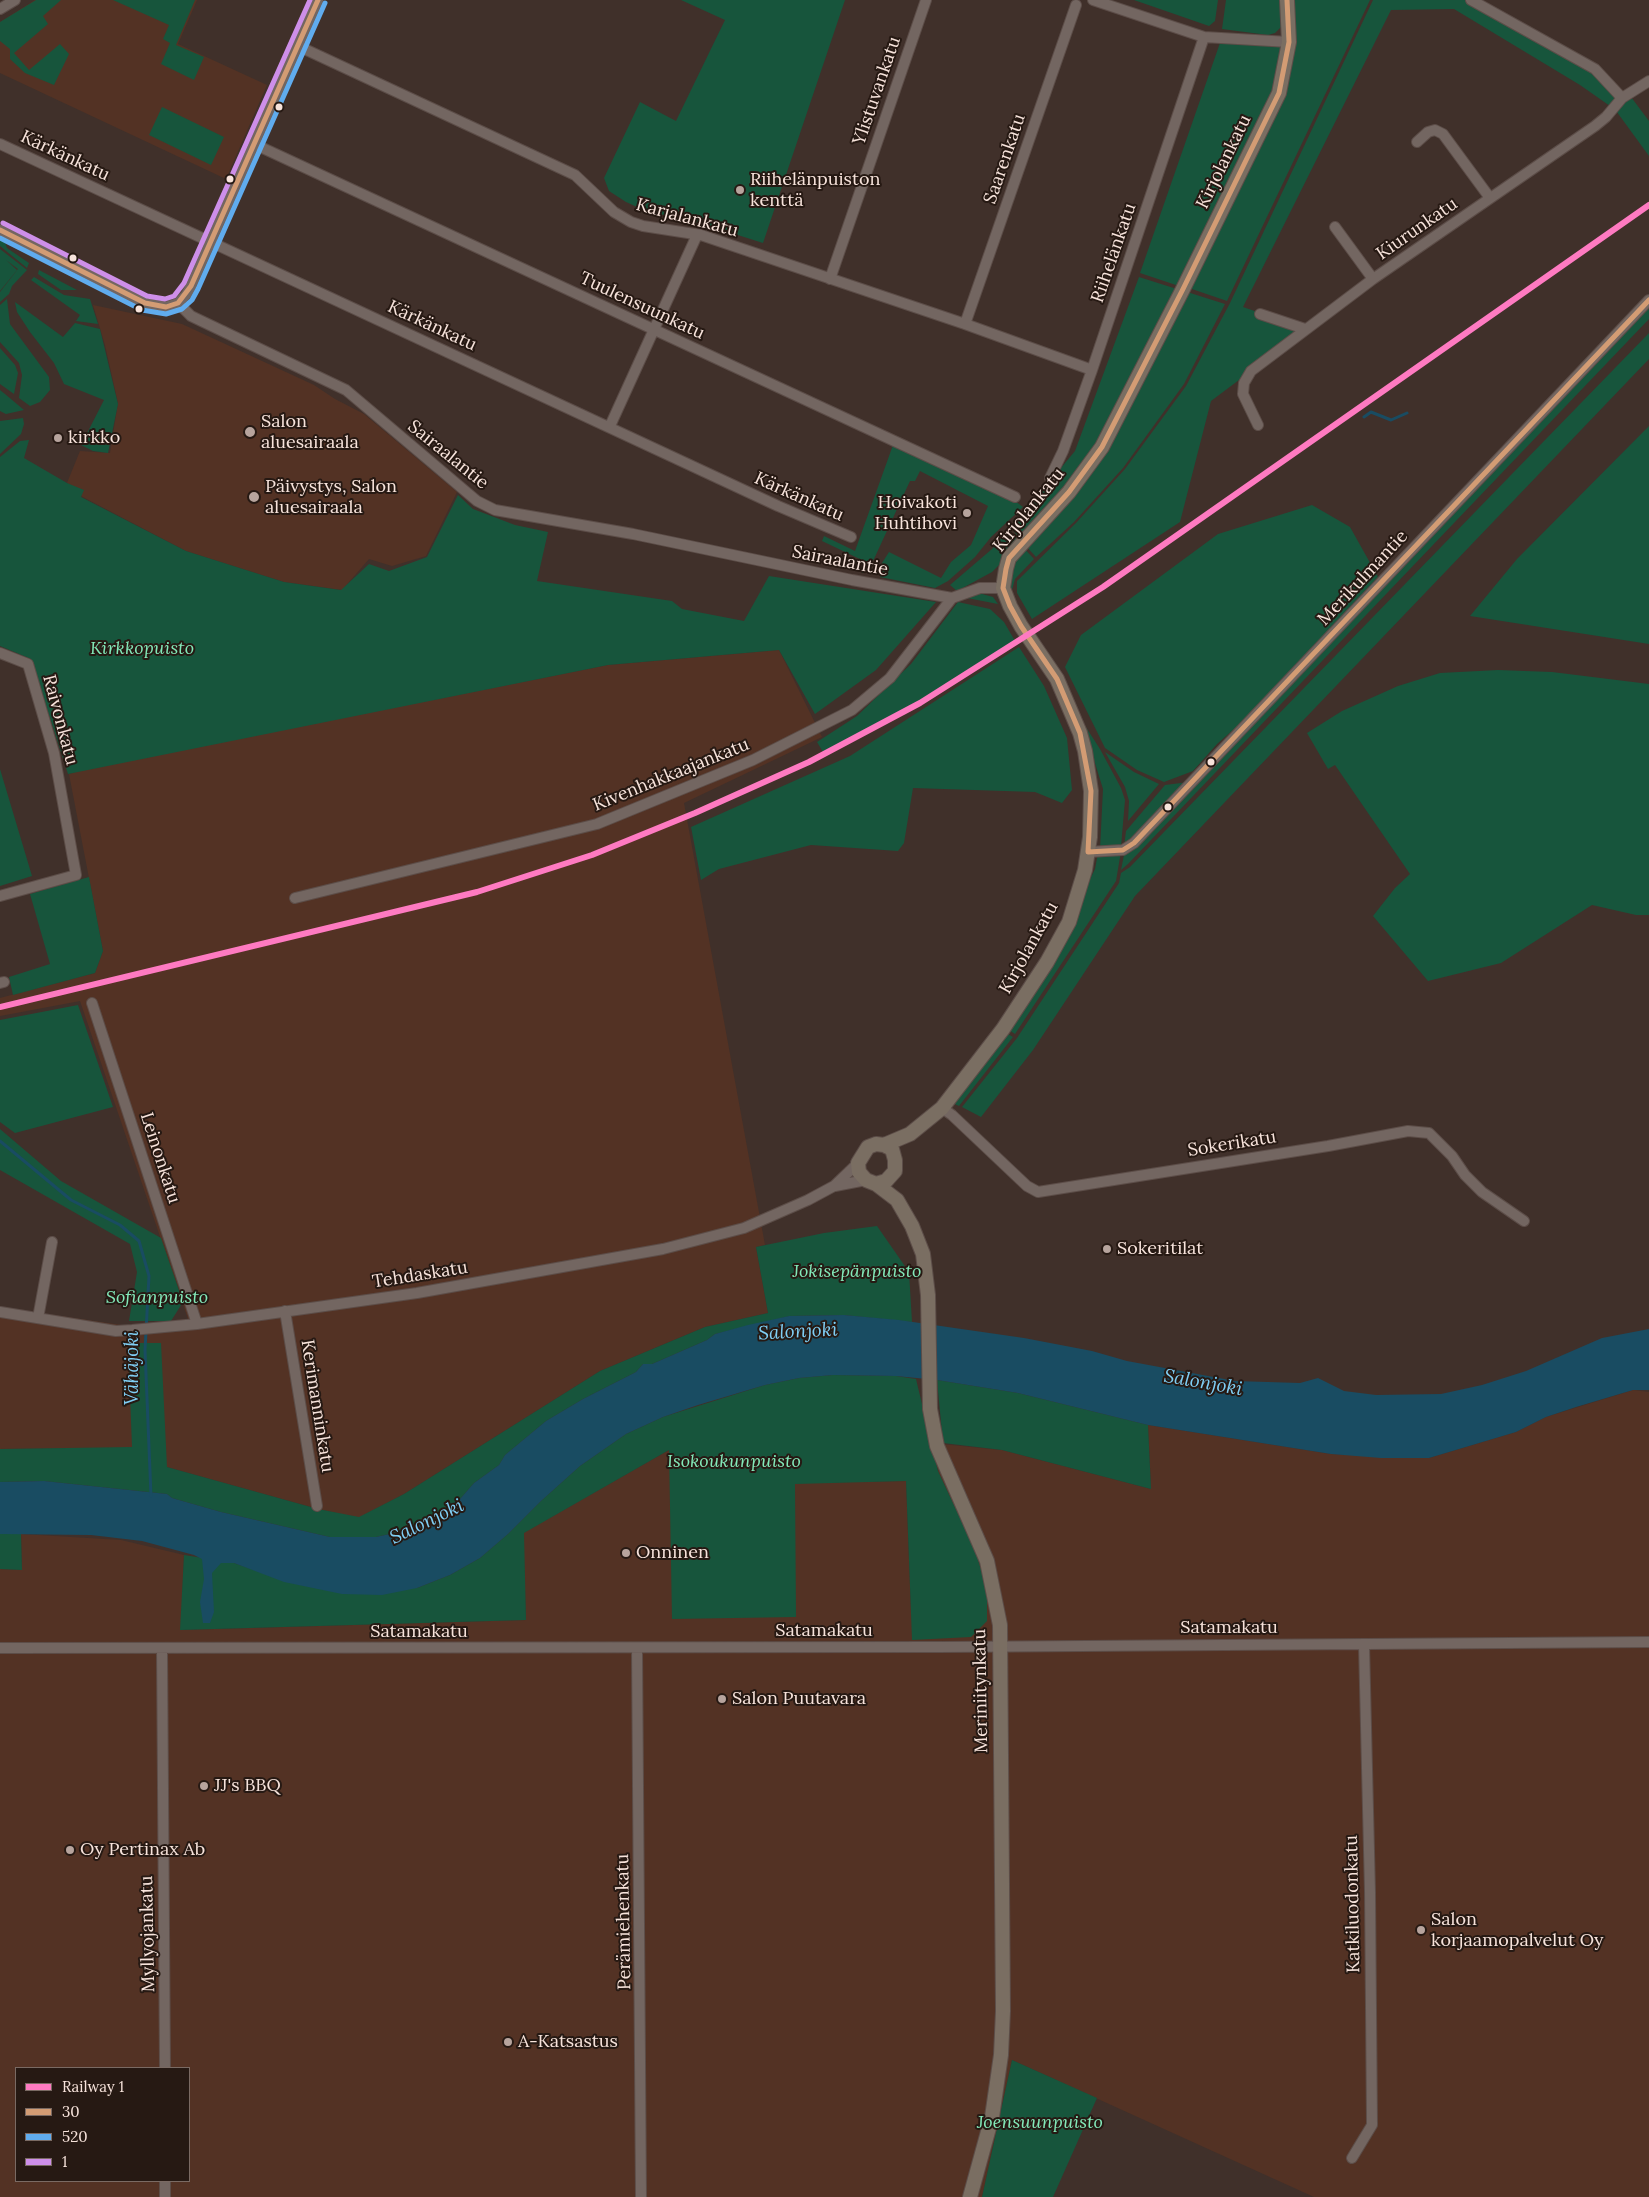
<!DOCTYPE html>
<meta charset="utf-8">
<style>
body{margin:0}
#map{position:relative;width:1649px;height:2197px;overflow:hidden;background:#40302a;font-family:Lora,serif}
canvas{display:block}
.legend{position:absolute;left:15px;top:2067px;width:175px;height:115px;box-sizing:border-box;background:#261913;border:1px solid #7a6a63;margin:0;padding:6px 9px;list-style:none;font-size:15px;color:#f7e3db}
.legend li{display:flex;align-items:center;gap:10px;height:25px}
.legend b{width:25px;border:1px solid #7a6a63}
</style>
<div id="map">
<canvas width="1649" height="2197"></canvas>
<ul class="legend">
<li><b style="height:6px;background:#fe7ac1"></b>Railway 1</li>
<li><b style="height:6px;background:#d39c74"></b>30</li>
<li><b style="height:6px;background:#60acee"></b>520</li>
<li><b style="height:6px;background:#ce8fe9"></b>1</li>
</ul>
</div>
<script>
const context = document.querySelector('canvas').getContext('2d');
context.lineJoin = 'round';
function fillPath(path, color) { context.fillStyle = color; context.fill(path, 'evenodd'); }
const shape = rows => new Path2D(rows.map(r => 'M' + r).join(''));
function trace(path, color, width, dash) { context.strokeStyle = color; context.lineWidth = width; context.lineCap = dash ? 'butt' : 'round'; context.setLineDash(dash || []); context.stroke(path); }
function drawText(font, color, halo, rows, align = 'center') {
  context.font = font + ' Lora,serif'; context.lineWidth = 4; context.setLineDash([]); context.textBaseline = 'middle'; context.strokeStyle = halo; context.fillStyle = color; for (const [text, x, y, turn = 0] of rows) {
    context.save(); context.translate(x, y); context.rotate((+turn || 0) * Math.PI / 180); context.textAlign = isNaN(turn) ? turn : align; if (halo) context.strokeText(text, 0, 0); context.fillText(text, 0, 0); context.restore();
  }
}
fillPath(shape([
 [35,0,197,0,178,44,267,85,226,179,0,73,0,22],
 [93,305,182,324,314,385,335,399,364,414,457,492,426,556,392,566,369,559,342,590,284,582,186,551,81,496,67,483,80,451,110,453,118,403,105,345],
 [779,650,822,737,684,803,765,1245,756,1247,768,1313,705,1327,600,1371,404,1494,359,1518,318,1509,156,1464,132,1448,0,1449,0,1307,128,1326,188,1319,80,1001,0,1016,0,998,95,973,103,951,69,774,88,768,608,665],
 [1633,1390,1649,1392,1649,2197,1314,2197,1012,2060,982,2197,0,2197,0,1569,22,1570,21,1534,121,1540,184,1555,181,1630,526,1620,523,1533,669,1450,795,1483,906,1481,911,1611,938,1471,930,1443,1002,1450,1151,1489,1148,1425,1331,1454,1429,1458,1516,1432,1546,1417],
 [16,2068,189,2068,189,2181,16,2181]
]), '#533224');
fillPath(shape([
 [36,0,61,0,43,16,48,24,14,53,29,70,60,44,69,54,54,85,25,73,10,59,10,49,0,41,0,22],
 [113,0,195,0,176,45,204,57,194,80,161,64,170,43,163,39,169,25],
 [681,0,845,0,763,243,703,224,646,211,626,202,609,191,604,178,640,102,676,121,725,20],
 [1134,0,1218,0,1215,21,1209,26],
 [1226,0,1280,0,1282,26,1275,33,1268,35,1222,29],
 [1292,0,1370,0,1227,301,1186,287,1281,94],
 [1373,0,1470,0,1595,70,1617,102,1610,106,1580,85,1454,9,1391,10,1243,307,1307,329,1211,401,1180,522,1032,619,1017,593,1017,581,1076,523,1125,469,1186,386,1230,303],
 [1221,40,1285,44,1277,93,1182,287,1140,273],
 [1631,97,1649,121,1649,156,1614,108],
 [162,107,224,137,211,165,149,135],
 [0,235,3,237,7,248,29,263,27,268,0,246],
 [0,249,27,270,12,286,9,294,0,302,0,292,18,269,6,260,17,270,0,291],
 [39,270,77,290,61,290,38,274],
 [34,277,64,295,90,299,98,324,76,321,80,315,31,280],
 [1139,277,1180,290,1100,447,1022,541,1011,528,1075,451],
 [1184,291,1225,304,1184,384,1123,468,1074,522,1036,557,1023,543,1072,491],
 [7,299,10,324,49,377,50,390,40,402,30,406,19,398,22,375,19,363,0,342,0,305],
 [15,302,63,337,75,323,100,329,118,404,108,453,93,451,81,445,104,400,64,384,54,363,30,332,17,312],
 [1649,306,1649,319,1128,864,1121,870,1125,850],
 [1649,333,1649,359,1135,896,1033,1050,981,1117,962,1107,1017,1038,1119,883,1121,873,1130,867],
 [0,348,15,365,18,373,14,394,0,384],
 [0,390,5,394,24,410,6,414,0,411],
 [23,418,24,424,21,434,0,454,0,421],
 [1649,426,1649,644,1470,616,1517,559],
 [29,440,24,458,67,483,84,490,81,497,186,551,284,582,341,590,369,564,389,571,427,557,458,495,473,509,515,525,548,532,537,581,672,601,682,609,744,621,769,576,936,602,876,670,815,714,779,650,608,665,68,774,31,659,0,646,0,457,20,441],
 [893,445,1015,501,1023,507,991,537,975,557,948,581,935,588,880,577,882,563,889,552,941,578,951,562,971,545,988,506,920,471,915,481,910,481,874,559,864,573,862,573,864,561,822,541,824,536,855,551],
 [1312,505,1350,527,1378,577,1250,715,1217,744,1193,771,1164,782,1137,770,1105,748,1065,667,1081,635,1218,534],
 [1009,530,1021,543,992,572,957,591,950,585,992,549],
 [1022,546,1034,559,1015,579,1012,590,1007,581,1008,571],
 [975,592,993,597,998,604,967,598],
 [958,602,990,609,1004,622,1015,641,934,693,823,752,817,742,857,716,911,664],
 [1019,647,1044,686,1067,738,1072,790,1062,803,1035,792,913,788,904,843,898,851,811,845,719,869,701,880,691,827,850,756],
 [1498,670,1552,672,1649,684,1649,915,1636,915,1592,905,1501,963,1428,981,1373,916,1395,888,1410,874,1335,765,1328,769,1307,733,1342,711,1398,686,1440,673],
 [1082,721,1100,749,1121,788,1125,800,1121,847,1100,849,1103,789],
 [1105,752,1134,772,1159,784,1128,821,1129,801,1125,787],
 [0,769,32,876,0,886],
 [1189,782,1124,847,1126,831,1165,785],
 [1121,851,1116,881,1015,1034,1006,1028,1059,942,1095,869,1098,853],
 [89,877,103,951,95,973,13,995,9,977,50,964,30,894],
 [78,1005,113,1107,15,1133,0,1122,0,1020],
 [1003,1031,1013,1037,959,1106,944,1099],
 [0,1129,61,1181,161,1238,183,1302,171,1321,129,1321,137,1272,130,1244,0,1170],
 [877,1226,909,1272,912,1322,844,1315,790,1316,715,1334,707,1340,652,1364,643,1364,636,1372,583,1399,546,1421,505,1455,499,1465,474,1483,460,1499,431,1518,403,1531,376,1537,330,1537,221,1512,172,1498,167,1494,44,1481,0,1482,0,1449,132,1447,128,1343,161,1343,167,1467,318,1509,359,1517,404,1494,600,1371,705,1327,768,1313,756,1247,824,1233],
 [833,1375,896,1376,916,1379,938,1471,975,1550,987,1589,987,1621,971,1637,912,1640,906,1481,795,1484,796,1617,672,1619,669,1450,524,1533,526,1620,180,1630,184,1555,234,1563,251,1569,417,1588,450,1575,480,1558,508,1534,541,1501,580,1466,626,1434,663,1417,765,1385,799,1378],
 [937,1380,1018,1393,1148,1425,1151,1489,1002,1450,943,1443],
 [0,1534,21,1534,22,1570,0,1569],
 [1012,2060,1097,2098,1053,2197,982,2197]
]), '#17553c');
fillPath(shape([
 [844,1315,899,1320,1024,1338,1092,1351,1127,1361,1235,1381,1300,1383,1318,1378,1344,1391,1376,1395,1441,1394,1482,1385,1526,1371,1602,1338,1649,1329,1649,1390,1633,1390,1576,1407,1546,1417,1516,1432,1429,1458,1381,1458,1331,1454,1148,1425,1018,1393,937,1380,896,1376,833,1375,799,1378,765,1385,698,1405,663,1417,626,1434,580,1466,541,1501,508,1534,480,1558,450,1575,417,1588,382,1595,342,1594,284,1582,234,1563,221,1563,212,1573,214,1612,210,1623,203,1623,200,1602,204,1579,202,1559,194,1555,142,1541,91,1535,0,1534,0,1482,44,1481,167,1494,172,1498,221,1512,330,1537,376,1537,403,1531,431,1518,460,1499,474,1483,499,1465,505,1455,546,1421,583,1399,636,1372,643,1364,652,1364,707,1340,715,1334,748,1325,789,1316]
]), '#194c62');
trace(shape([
 [1364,417,1371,412,1391,420,1407,413],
 [0,1141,71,1200,120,1225,139,1241,149,1276,145,1350,151,1496]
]), '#194c62', 3);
const minor = shape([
 [1093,0,1204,37,1289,42],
 [1471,0,1595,69,1622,98],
 [0,9,15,0],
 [298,46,575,175,614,212,631,222,643,226,701,235,965,324,1092,370],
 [1417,142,1428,132,1435,130,1443,134,1490,198],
 [0,144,778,506,851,537],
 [254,144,1015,497],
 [1335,227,1373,279],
 [0,230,145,303,166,307,178,303,186,295,191,286,318,0],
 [830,279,926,0],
 [178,303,191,316,346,390,477,501,495,510,633,534,852,580,952,598],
 [1260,314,1305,329],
 [965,324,1076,5],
 [1258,425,1243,394,1244,383,1251,371,1373,279,1595,126,1606,117,1622,98,1649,81],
 [610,426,697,235],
 [1050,478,1063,451,1092,370,1204,37],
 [0,653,28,664,54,753,76,875,0,896],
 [1088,852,1123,850,1134,843,1649,300],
 [295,898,597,824,753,760,852,710,890,678,952,598,980,588,1003,588],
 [0,983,4,982],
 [92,1003,197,1324],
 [942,1108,952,1115,1027,1186,1038,1192,1328,1146,1408,1131,1429,1133,1452,1156,1465,1175,1482,1192,1524,1221],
 [835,1186,866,1180],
 [285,1311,317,1506],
 [0,1312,116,1331,132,1330,197,1324,417,1293,663,1249,744,1228,808,1200,834,1186,858,1163],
 [38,1318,52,1242],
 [0,1648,942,1647,1649,1642],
 [162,1648,165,2068],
 [637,1648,641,2197],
 [1352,2158,1372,2125,1370,1892,1364,1644],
 [165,2181,165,2197]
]);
const major = shape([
 [876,1144,884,1145,892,1149,895,1160,895,1171,886,1181,876,1184,866,1180,859,1172,858,1163,868,1147,876,1144],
 [884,1145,910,1134,942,1108,1003,1029,1047,962,1069,922,1085,870,1090,837,1091,791,1085,751,1080,733,1057,679,1021,626,1010,606,1003,588,1006,569,1009,558,1069,492,1102,447,1183,289,1279,93,1289,42,1287,0],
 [876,1184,897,1200,912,1226,923,1254,928,1295,930,1409,937,1446,987,1561,1000,1625,1003,2011,1001,2055,992,2117,970,2197]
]);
trace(minor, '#5c4d48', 12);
trace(major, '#5c4d48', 16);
trace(minor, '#736661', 10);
trace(major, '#7a6e62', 14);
trace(shape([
 [1287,0,1289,42,1279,93,1183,289,1102,447,1069,492,1009,558,1006,569,1003,588,1010,606,1021,626,1057,679,1080,733,1091,791,1088,852,1123,850,1134,843,1649,300],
 [0,230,145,303,166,307,178,303,191,286,318,0]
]), '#d39c74', 5);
trace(shape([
 [0,238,142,310,166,314,182,309,192,300,198,289,325,3]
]), '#60acee', 5);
trace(shape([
 [3,223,147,296,165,299,174,296,184,283,310,0]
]), '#ce8fe9', 5);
trace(shape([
 [0,1007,477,892,592,855,695,813,809,762,920,703,1103,587,1649,205]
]), '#fe7ac1', 6);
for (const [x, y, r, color] of [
 [279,107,4.5,"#f7e3db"],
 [230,179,4.5,"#f7e3db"],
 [740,190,5,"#b7a49d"],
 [73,258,4.5,"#f7e3db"],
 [139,309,4.5,"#f7e3db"],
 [250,432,6,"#b7a49d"],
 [58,438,5,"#b7a49d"],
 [254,497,6,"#b7a49d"],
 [967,513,5,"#b7a49d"],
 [1211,762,4.5,"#f7e3db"],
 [1168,807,4.5,"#f7e3db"],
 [1107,1249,5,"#b7a49d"],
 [626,1553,5,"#b7a49d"],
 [722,1699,5,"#b7a49d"],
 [204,1786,5,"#b7a49d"],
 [70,1850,5,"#b7a49d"],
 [1421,1930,5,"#b7a49d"],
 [508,2042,5,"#b7a49d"]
]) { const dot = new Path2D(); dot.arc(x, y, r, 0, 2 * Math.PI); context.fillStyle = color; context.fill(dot); trace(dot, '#261913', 2); }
drawText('18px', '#f7e3db', '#261913', [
 ["Ylistuvankatu",877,91,-71],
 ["Kärkänkatu",65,156,25],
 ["Saarenkatu",1005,159,-71],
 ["Kirjolankatu",1224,162,-64],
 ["Karjalankatu",687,218,15],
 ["Kiurunkatu",1417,229,-35],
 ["Riihelänkatu",1114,253,-71],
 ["Tuulensuunkatu",642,306,25],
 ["Kärkänkatu",432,326,25],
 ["Sairaalantie",448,455,39],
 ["Kärkänkatu",799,497,24],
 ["Kirjolankatu",1029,510,-51],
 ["Sairaalantie",840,561,11],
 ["Merikulmantie",1363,578,-47],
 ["Raivonkatu",60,720,75],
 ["Kivenhakkaajankatu",671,775,-22],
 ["Kirjolankatu",1029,948,-61],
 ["Sokerikatu",1232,1144,-9],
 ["Leinonkatu",160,1158,72],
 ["Tehdaskatu",420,1275,-9],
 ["Kerimanninkatu",317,1406,81],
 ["Satamakatu",1229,1628],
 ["Satamakatu",824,1631],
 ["Satamakatu",419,1632],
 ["Meriniitynkatu",981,1691,-91],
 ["Katkiluodonkatu",1353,1904,-91],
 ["Perämiehenkatu",624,1922,-91],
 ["Myllyojankatu",148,1934,-91]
]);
drawText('18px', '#f7e3db', '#261913', [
 ["Riihelänpuiston",750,180],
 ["kenttä",750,201],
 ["Salon",261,422],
 ["aluesairaala",261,443],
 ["kirkko",68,438],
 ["Päivystys, Salon",265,487],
 ["aluesairaala",265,508],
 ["Hoivakoti",957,503,"right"],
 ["Huhtihovi",957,524,"right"],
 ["Sokeritilat",1117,1249],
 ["Onninen",636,1553],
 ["Salon Puutavara",732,1699],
 ["JJ's BBQ",214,1786],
 ["Oy Pertinax Ab",80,1850],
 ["Salon",1431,1920],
 ["korjaamopalvelut Oy",1431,1941],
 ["A-Katsastus",518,2042]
], 'left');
drawText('italic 18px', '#83e9b9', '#261913', [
 ["Kirkkopuisto",142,649],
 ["Jokisepänpuisto",857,1272],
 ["Sofianpuisto",157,1298],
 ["Isokoukunpuisto",734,1462],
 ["Joensuunpuisto",1040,2123]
]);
drawText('italic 19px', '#7fcef4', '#261913', [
 ["Salonjoki",798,1332,-3],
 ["Vähäjoki",133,1368,-90],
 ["Salonjoki",1203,1383,10],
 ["Salonjoki",427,1522,-26]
]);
</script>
